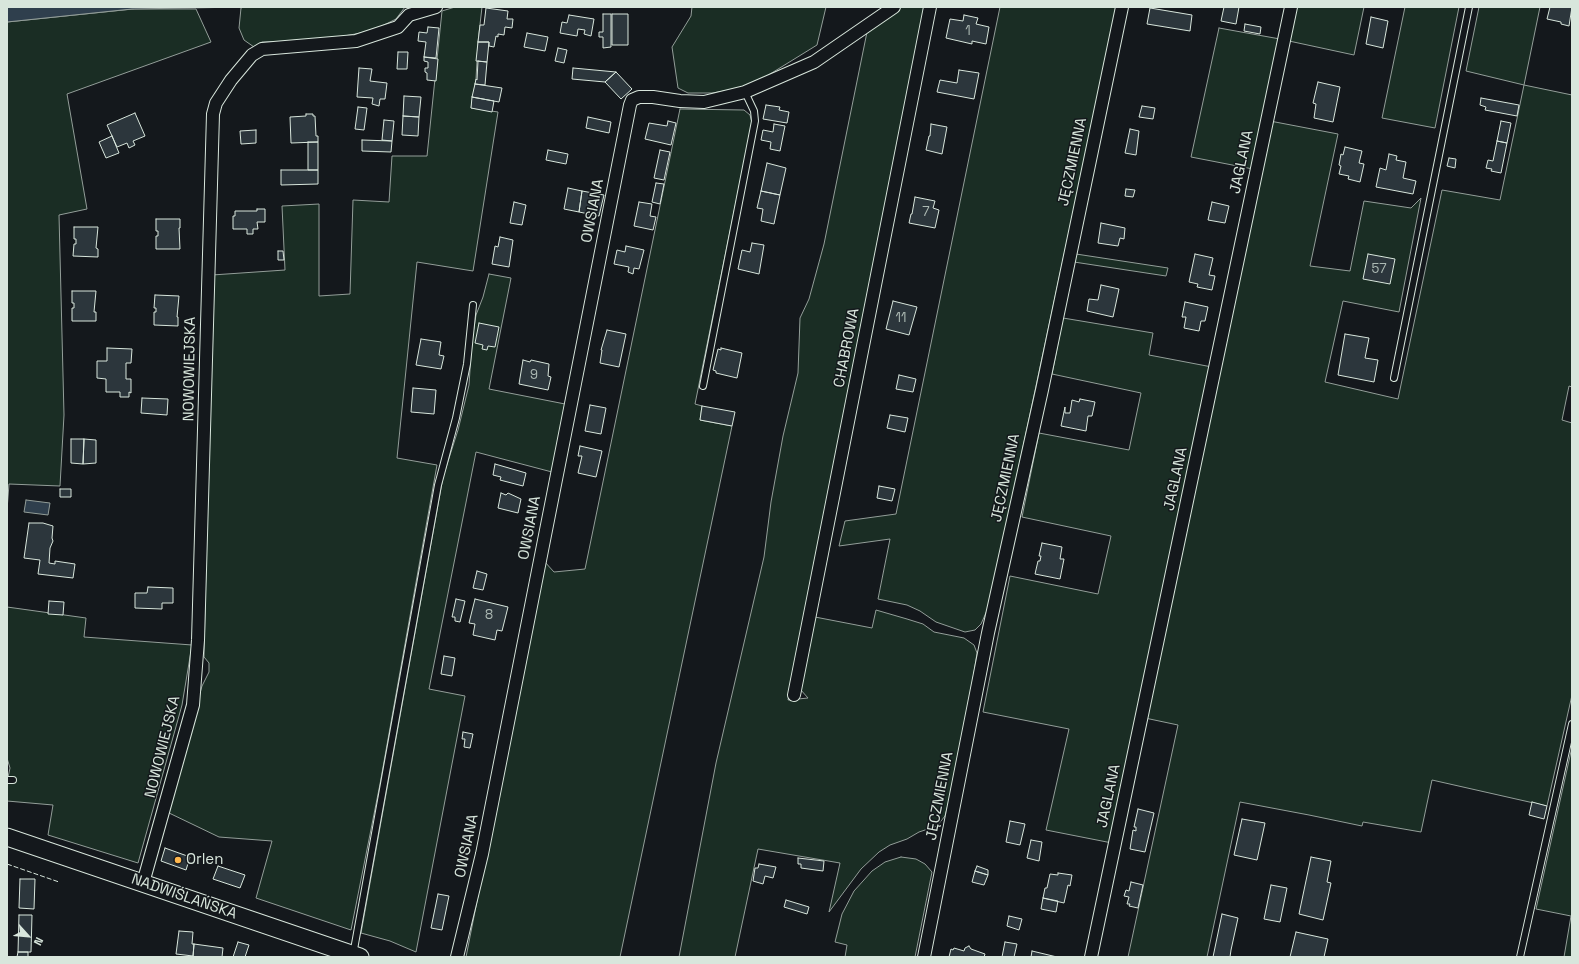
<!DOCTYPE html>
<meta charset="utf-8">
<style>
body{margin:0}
#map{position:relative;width:1579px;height:964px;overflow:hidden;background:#14181c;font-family:"Space Grotesk",sans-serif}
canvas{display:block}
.frame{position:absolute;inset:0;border:8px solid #d8e6dc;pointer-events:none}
.north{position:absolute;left:8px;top:916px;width:40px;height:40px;-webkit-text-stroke:3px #14181c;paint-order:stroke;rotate:117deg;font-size:11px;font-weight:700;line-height:16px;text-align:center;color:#d8e6dc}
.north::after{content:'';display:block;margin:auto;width:14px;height:18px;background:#d8e6dc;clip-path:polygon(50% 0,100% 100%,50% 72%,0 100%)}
</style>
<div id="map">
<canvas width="1579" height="964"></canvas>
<div class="frame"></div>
<div class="north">N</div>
</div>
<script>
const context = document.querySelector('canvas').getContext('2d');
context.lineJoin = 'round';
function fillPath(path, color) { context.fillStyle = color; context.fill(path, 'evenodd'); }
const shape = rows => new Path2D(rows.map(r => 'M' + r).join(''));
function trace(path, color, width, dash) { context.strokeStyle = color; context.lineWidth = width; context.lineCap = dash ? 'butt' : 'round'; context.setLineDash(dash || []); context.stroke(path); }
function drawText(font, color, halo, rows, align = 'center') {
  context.font = font + ' "Space Grotesk",sans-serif'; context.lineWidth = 3; context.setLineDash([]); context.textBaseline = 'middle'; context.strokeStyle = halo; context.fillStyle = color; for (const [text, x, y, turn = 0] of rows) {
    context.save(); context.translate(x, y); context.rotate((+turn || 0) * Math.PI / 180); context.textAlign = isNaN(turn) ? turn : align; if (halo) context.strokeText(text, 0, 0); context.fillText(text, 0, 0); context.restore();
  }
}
const green = shape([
 [243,7,405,7,396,19,372,31,316,41,262,42,254,47,244,40,239,28,241,8,243,7],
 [455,7,482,7,478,42,476,79,471,108,498,112,473,271,417,262,397,458,437,465,380,784,351,930,256,898,272,841,219,837,167,812,202,686,209,672,209,663,204,657,212,275,285,270,282,206,319,204,319,296,350,294,353,200,389,202,392,156,427,156,442,11,455,7],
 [692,7,826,7,817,45,749,87,712,93,688,93,678,88,672,47,691,16,692,7],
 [901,7,927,7,788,700,808,698,800,689,815,617,872,628,876,610,907,619,923,624,934,632,964,638,974,645,977,653,961,756,945,816,937,826,919,832,907,839,890,845,879,852,861,869,829,912,840,863,758,849,735,957,679,957,716,763,764,557,771,502,783,436,798,373,800,318,809,299,824,244,867,32,883,19,901,7],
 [1000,7,1117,7,989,606,981,624,975,630,965,632,936,622,920,611,907,605,878,599,890,539,839,546,845,521,896,514,1000,7],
 [1297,7,1364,7,1354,55,1289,41,1297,7],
 [1405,7,1459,7,1435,128,1382,118,1405,7],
 [1479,7,1540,7,1524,85,1572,95,1572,387,1569,386,1562,420,1572,423,1572,695,1547,806,1432,780,1421,832,1363,822,1362,826,1309,815,1240,802,1207,957,1128,957,1178,725,1145,718,1270,121,1338,134,1310,266,1350,271,1364,201,1411,208,1421,198,1399,312,1343,301,1325,382,1398,399,1442,190,1500,200,1524,85,1466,71,1479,7],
 [133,9,196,9,211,42,67,94,87,209,59,215,64,415,60,486,9,484,7,510,7,22,133,9],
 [1219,28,1280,39,1253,169,1191,157,1219,28],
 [680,109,744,110,750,115,752,123,695,404,702,406,700,420,732,426,620,957,466,957,544,561,554,572,585,569,680,109],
 [1076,254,1168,268,1166,276,1074,262,1076,254],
 [489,274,511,278,489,389,565,404,552,472,476,452,429,689,465,696,416,952,390,941,361,933,443,477,458,430,469,385,472,340,476,315,483,297,489,274],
 [1063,318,1153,333,1149,355,1212,367,1112,843,1046,830,1069,729,983,712,1010,576,1098,594,1111,536,1022,517,1039,433,1129,450,1141,393,1052,374,1063,318],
 [7,607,86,618,84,637,192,645,182,705,138,863,48,835,53,805,7,801,7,782,10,768,7,758,7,607],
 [1572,747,1572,957,1564,957,1571,916,1536,909,1572,747],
 [901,857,916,859,925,864,932,872,915,957,845,957,847,945,835,942,842,914,854,891,872,871,885,862,901,857]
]);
fillPath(green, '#1a2d24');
trace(green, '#939e99', 1);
const water = shape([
 [7,7,243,7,132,9,7,22,7,7],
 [26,500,50,503,48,515,24,512,26,500]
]);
fillPath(water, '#2f3f4d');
trace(water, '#939e99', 1);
const building = shape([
 [1224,7,1239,7,1236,24,1221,21,1224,7],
 [1550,7,1572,7,1569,26,1561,24,1561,22,1547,19,1550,7],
 [486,8,508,11,507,19,513,19,512,28,505,27,504,35,498,34,498,37,496,36,494,47,489,46,489,42,478,42,480,25,484,25,486,8],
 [1150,8,1192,15,1190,31,1147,24,1150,8],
 [603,14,611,14,611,47,603,48,603,37,599,37,599,32,603,32,603,14],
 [612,14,628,14,628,45,612,45,612,14],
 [569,15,594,19,591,36,584,34,585,30,578,29,577,36,560,33,562,22,567,23,569,15],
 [964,15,978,18,976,24,989,27,986,44,972,41,972,44,946,38,950,19,963,21,964,15],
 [1371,17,1388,21,1383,48,1366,44,1371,17],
 [1245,24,1261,27,1260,34,1244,31,1245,24],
 [428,27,439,28,436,58,424,57,426,42,418,41,419,32,427,33,428,27],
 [527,33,548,37,545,51,524,47,527,33],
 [478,42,489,42,487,62,476,61,478,42],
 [558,48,567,50,564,63,555,61,558,48],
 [398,52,408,52,407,69,397,69,398,52],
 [424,57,438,59,436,81,427,80,427,73,425,72,425,68,428,68,428,62,424,61,424,57],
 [478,61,487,62,485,85,475,84,476,79,477,80,478,61],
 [359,68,372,69,370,81,387,83,385,99,380,99,379,106,372,104,373,98,357,97,359,68],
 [573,68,616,72,605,82,572,79,573,68],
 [959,70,979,73,974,99,937,92,940,80,957,83,959,70],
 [616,72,632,89,621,99,605,82,616,72],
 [1318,82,1340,87,1333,122,1314,118,1316,104,1313,103,1318,82],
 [475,84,502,88,499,102,472,97,475,84],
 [404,96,421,97,419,117,403,116,404,96],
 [472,97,494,101,492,112,471,108,472,97],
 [1481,98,1519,105,1517,116,1485,110,1486,107,1480,105,1481,98],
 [766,105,780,107,779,110,789,112,787,123,763,119,766,105],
 [1142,106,1155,108,1153,119,1139,117,1142,106],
 [358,107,367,108,364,130,355,129,358,107],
 [135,113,145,136,133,141,135,145,129,148,127,143,117,147,107,125,135,113],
 [306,114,313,114,313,116,315,116,316,136,318,136,318,142,291,143,290,117,306,116,306,114],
 [403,116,419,117,418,136,402,135,403,116],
 [588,117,611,122,609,133,586,128,588,117],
 [384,120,394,121,392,141,382,140,384,120],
 [668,121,676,123,671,145,645,139,649,123,667,126,668,121],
 [1501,121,1511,123,1507,143,1497,141,1501,121],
 [774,124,785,126,780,151,770,149,771,142,761,140,763,130,773,132,774,124],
 [931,124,947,127,942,154,926,150,929,136,930,136,931,124],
 [1130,129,1139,131,1136,155,1125,153,1130,129],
 [256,130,256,143,241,144,240,131,256,130],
 [112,136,119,153,106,158,99,142,112,136],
 [362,140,392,141,391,152,362,151,362,140],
 [1497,141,1507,143,1501,173,1491,171,1492,169,1486,168,1488,160,1493,161,1497,141],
 [308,142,318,142,318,170,308,170,308,142],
 [1345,147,1362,151,1359,163,1364,164,1360,182,1348,179,1349,176,1339,174,1341,166,1339,165,1341,154,1343,155,1345,147],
 [548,150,568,154,566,164,546,160,548,150],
 [660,150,670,152,664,180,654,178,660,150],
 [1389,154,1397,156,1396,160,1406,162,1403,178,1416,181,1413,194,1376,187,1380,168,1386,170,1389,154],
 [1449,158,1456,159,1455,168,1447,166,1449,158],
 [767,163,786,168,780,195,761,191,767,163],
 [281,170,318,170,318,184,281,185,281,170],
 [656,183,664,184,660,204,652,202,656,183],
 [568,188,582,191,579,212,564,209,568,188],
 [1126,189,1135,190,1133,197,1125,196,1126,189],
 [582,191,604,195,599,216,579,212,582,191],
 [761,191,780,195,774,224,761,221,763,209,757,208,761,191],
 [915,197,935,201,933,208,939,210,935,228,909,223,911,214,912,214,915,197],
 [514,202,526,205,522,225,510,223,514,202],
 [639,202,652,204,650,216,656,217,653,230,634,226,639,202],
 [1212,202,1229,206,1225,223,1208,220,1212,202],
 [257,209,265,209,265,222,257,222,258,229,253,229,253,234,247,234,247,229,233,229,233,216,235,216,235,211,257,211,257,209],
 [156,219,180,219,180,228,179,228,180,249,156,249,156,236,158,236,158,231,156,231,156,219],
 [1101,223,1125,228,1124,239,1120,238,1118,246,1098,243,1101,223],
 [74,227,98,227,96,248,98,249,98,257,73,256,74,244,76,244,76,239,74,239,74,227],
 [500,237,513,240,509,267,492,264,495,246,498,247,500,237],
 [752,243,764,245,759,274,738,269,742,250,750,252,752,243],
 [626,246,644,250,639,269,634,268,633,274,628,272,629,267,614,264,617,250,625,252,626,246],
 [278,251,283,251,284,260,278,260,278,251],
 [1195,254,1213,258,1209,275,1215,276,1212,290,1197,287,1198,284,1189,282,1195,254],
 [1368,254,1395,259,1390,284,1363,279,1368,254],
 [1101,285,1119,289,1113,317,1087,311,1089,299,1098,300,1101,285],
 [72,291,96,291,94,312,96,312,96,321,72,321,72,308,74,308,74,303,72,303,72,291],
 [155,295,179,296,177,317,178,317,178,326,154,325,154,312,156,312,156,308,154,308,155,295],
 [893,301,917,307,909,335,886,329,893,301],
 [1185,302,1208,307,1205,321,1201,321,1199,331,1184,328,1186,317,1182,317,1185,302],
 [479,323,499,327,495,347,488,346,487,350,482,349,483,345,475,343,479,323],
 [607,330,626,334,619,367,600,363,602,350,601,350,607,330],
 [1345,334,1369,338,1365,358,1378,360,1374,382,1338,375,1345,334],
 [421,339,441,342,439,355,444,356,441,369,416,365,421,339],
 [107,348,132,349,131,363,126,363,126,379,131,379,131,393,129,392,129,397,120,397,120,392,106,392,106,379,97,378,97,361,107,361,107,348],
 [721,348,742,353,737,378,716,373,716,371,713,370,718,349,721,350,721,348],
 [523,360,530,362,531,360,549,364,548,376,551,377,548,390,519,384,523,360],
 [899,375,916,379,913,392,896,389,899,375],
 [413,388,436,390,434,414,411,412,413,388],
 [142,398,168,399,167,415,141,413,142,398],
 [1080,399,1095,402,1092,416,1088,416,1086,431,1061,426,1065,407,1065,413,1070,413,1072,400,1079,402,1080,399],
 [590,405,606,408,601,434,585,431,590,405],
 [702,406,735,412,732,426,700,420,702,406],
 [890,415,908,418,905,432,887,428,890,415],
 [71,439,84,439,83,464,71,463,71,439],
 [84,439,96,440,96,463,83,464,84,439],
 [580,446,602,451,596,477,578,473,582,456,578,456,580,446],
 [495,464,526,473,523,486,500,480,501,477,493,475,495,464],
 [879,486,895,489,892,501,877,498,879,486],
 [60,489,71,489,71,497,60,497,60,489],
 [501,493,506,495,508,493,521,499,518,513,498,508,501,493],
 [29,523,43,523,53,526,52,538,53,541,50,548,49,563,55,564,55,561,75,564,73,578,38,574,40,560,24,558,29,523],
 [1042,543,1062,547,1060,559,1064,559,1060,579,1035,574,1038,561,1040,561,1041,556,1039,556,1042,543],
 [477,571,487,574,483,590,473,588,477,571],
 [148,587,173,588,173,603,162,603,162,609,135,608,135,593,147,593,148,587],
 [456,599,465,601,460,622,455,621,455,617,452,617,456,599],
 [475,599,508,607,502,631,497,630,495,640,473,635,475,624,469,623,475,599],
 [49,601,64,602,63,615,48,614,49,601],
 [444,656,455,658,452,676,441,674,444,656],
 [463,732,473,734,470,748,464,747,465,739,462,739,463,732],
 [1532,802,1547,806,1544,819,1529,815,1532,802],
 [1138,809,1154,813,1145,852,1130,849,1133,830,1136,831,1136,827,1134,827,1138,809],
 [1242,819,1265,823,1257,860,1234,855,1242,819],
 [1010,821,1025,824,1020,845,1006,842,1010,821],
 [1031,840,1042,842,1039,861,1027,858,1031,840],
 [165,848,190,857,186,870,161,861,165,848],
 [1311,857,1331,861,1327,882,1331,883,1323,920,1299,914,1311,857],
 [798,858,824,861,823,871,801,868,801,864,798,864,798,858],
 [759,864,776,867,773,878,765,876,763,884,753,881,755,868,758,868,759,864],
 [218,866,245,875,240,888,213,879,218,866],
 [977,866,988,870,988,875,975,871,977,866],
 [975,871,988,875,984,885,972,882,975,871],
 [1058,873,1072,875,1070,886,1068,885,1064,903,1043,898,1045,888,1047,888,1050,874,1058,875,1058,873],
 [20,879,35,879,34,909,19,908,20,879],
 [1131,882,1143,885,1138,908,1129,906,1130,904,1127,904,1129,897,1124,896,1126,890,1129,891,1131,882],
 [1271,885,1287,888,1280,922,1264,919,1271,885],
 [438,894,449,896,442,930,431,928,438,894],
 [1043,898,1058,901,1056,912,1041,909,1043,898],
 [786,900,809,907,807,914,784,907,786,900],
 [1222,914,1238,918,1231,950,1230,957,1213,957,1222,914],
 [19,915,32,915,31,952,18,952,19,915],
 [1009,916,1022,919,1019,930,1007,926,1009,916],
 [179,931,193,932,192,944,194,944,193,956,176,954,179,931],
 [1296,932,1328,939,1324,957,1290,957,1296,932],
 [238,942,249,945,245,957,233,957,238,942],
 [1005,942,1017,944,1014,957,1002,957,1005,942],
 [194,944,223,948,222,957,193,957,194,944],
 [969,946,971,949,985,954,984,957,949,957,951,949,953,950,954,948,964,951,965,948,969,946],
 [1032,951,1057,957,1031,957,1032,951],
 [18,952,28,952,28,957,17,957,18,952]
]);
fillPath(building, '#2c363c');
trace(building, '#d8e6dc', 1);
const service = shape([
 [1394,378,1469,7],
 [703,386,755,121,754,111,745,92],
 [7,780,13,780],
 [353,955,438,485,456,418,467,364,473,305],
 [1520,957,1572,724]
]);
const minor = shape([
 [794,695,930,7],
 [143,883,193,705,198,640,213,114,216,103,231,80,252,55,262,49,356,41,398,27,409,15,436,7],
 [457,957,482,854,630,105,632,100,639,97,653,97,680,101,704,102,745,92,814,62,894,7],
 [924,957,988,633,1042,390,1122,7],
 [1091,957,1291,7]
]);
const secondary = shape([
 [7,837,360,957]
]);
trace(service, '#d8e6dc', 8);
trace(minor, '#d8e6dc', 14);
trace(secondary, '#d8e6dc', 19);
trace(service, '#14181c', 6);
trace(minor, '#14181c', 12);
trace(secondary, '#14181c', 17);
trace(shape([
 [7,864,59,882]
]), '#d8e6dc', 1, [5, 2]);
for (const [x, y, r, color] of [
 [178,860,4,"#ffb74d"]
]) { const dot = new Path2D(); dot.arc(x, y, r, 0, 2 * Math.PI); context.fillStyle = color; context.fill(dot); trace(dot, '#14181c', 1.5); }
drawText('13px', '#adbab4', null, [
 ["1",968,31],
 ["7",926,212],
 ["57",1379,269],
 ["11",901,318],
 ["9",534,375],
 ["8",489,615]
]);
drawText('15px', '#d8e6dc', '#14181c', [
 ["JĘCZMIENNA",1073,162,-78],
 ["JAGLANA",1242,162,-78],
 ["OWSIANA",593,211,-79],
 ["CHABROWA",847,348,-79],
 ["NOWOWIEJSKA",190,369,-89],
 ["JĘCZMIENNA",1006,478,-78],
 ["JAGLANA",1176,479,-78],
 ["OWSIANA",530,528,-79],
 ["NOWOWIEJSKA",163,747,-76],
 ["JĘCZMIENNA",940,796,-79],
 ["JAGLANA",1109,796,-78],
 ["OWSIANA",467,846,-78],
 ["NADWIŚLAŃSKA",184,897,19]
]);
drawText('15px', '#d8e6dc', '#14181c', [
 ["Orlen",186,860]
], 'left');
</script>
